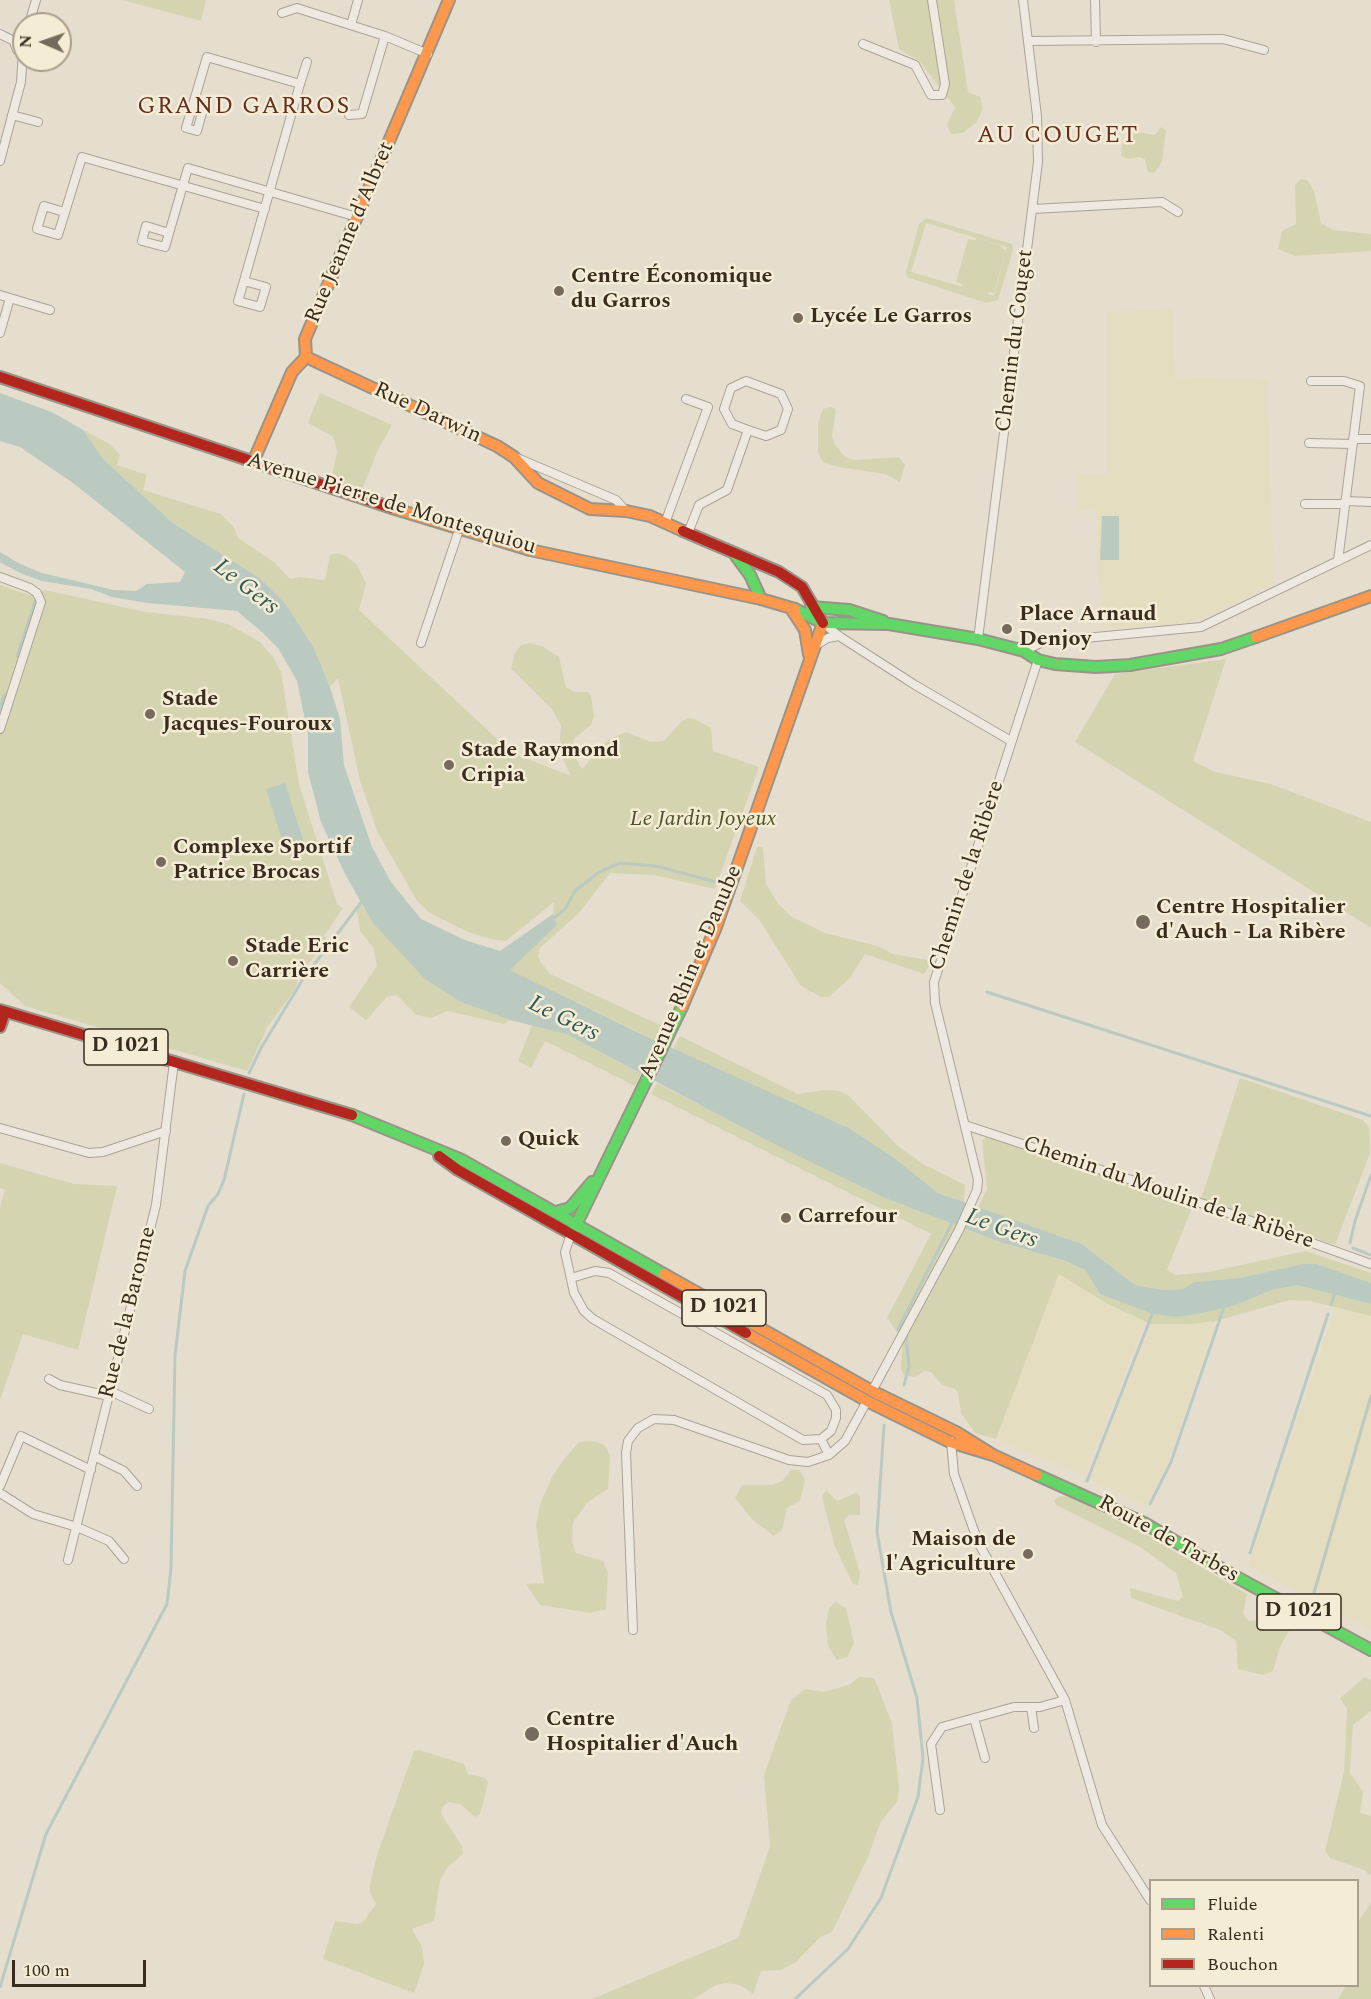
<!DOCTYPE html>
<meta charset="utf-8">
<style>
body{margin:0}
#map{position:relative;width:1371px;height:1999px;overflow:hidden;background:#e5dece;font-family:Spectral,serif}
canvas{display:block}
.legend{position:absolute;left:1149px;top:1879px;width:210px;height:108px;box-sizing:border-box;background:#f5ecd5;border:2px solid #aa9f8c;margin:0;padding:8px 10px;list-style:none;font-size:18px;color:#392c1f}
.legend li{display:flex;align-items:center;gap:12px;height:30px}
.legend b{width:30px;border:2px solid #aa9f8c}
.north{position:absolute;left:12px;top:12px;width:60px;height:60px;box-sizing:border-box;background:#f5ecd5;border:2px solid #aa9f8c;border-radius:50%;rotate:272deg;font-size:16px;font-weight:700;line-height:24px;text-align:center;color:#392c1f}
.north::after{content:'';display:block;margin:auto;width:21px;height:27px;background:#756a5c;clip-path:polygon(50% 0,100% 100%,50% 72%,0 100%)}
.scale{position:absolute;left:12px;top:1960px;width:134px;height:27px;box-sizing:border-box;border:3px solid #392c1f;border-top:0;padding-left:8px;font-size:18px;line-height:21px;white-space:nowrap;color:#392c1f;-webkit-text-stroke:4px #f5ecd5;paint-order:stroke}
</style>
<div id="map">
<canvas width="1371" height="1999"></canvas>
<ul class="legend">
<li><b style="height:8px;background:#63d668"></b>Fluide</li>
<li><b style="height:8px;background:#ff974d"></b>Ralenti</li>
<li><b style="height:8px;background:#b3261e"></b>Bouchon</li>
</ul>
<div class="north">N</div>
<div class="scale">100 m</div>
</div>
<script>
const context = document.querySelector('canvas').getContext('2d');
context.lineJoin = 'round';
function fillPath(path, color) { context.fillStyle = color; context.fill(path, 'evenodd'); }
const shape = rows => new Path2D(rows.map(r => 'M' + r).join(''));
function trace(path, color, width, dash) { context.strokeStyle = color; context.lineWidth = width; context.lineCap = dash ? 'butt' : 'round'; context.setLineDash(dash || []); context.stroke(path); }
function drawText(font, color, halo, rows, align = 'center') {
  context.font = font + ' Spectral,serif'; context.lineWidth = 5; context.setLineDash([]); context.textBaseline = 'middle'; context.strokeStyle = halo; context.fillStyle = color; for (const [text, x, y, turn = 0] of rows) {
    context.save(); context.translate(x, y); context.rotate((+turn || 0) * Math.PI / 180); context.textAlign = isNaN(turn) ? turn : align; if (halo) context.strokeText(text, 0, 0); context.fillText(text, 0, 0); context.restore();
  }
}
fillPath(shape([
 [1173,309,1175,377,1267,379,1274,584,1224,609,1188,623,1103,629,1102,586,1097,579,1098,511,1078,510,1078,474,1107,474,1107,312],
 [1059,1274,1106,1303,1145,1321,1085,1476,996,1439],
 [1336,1306,1371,1316,1371,1630,1248,1566],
 [1216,1321,1168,1461,1145,1505,1090,1480,1151,1324,1189,1324]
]), '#e4ddbf');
fillPath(shape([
 [122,0,206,0,201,21],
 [889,0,954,0,968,92,980,97,983,108,977,122,963,133,951,134,947,125,955,107,919,61,899,49],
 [1161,127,1166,130,1162,162,1154,173,1148,172,1145,159,1139,157,1129,159,1121,156,1122,144,1131,134,1141,133,1155,135],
 [1301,179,1307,180,1314,191,1321,223,1333,230,1371,234,1371,251,1295,256,1278,249,1282,231,1296,224,1295,185],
 [926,218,1012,244,1013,250,998,300,986,303,907,277,906,272,919,224],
 [926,223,1007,247,994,296,911,272],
 [976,238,1002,246,1001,248,1006,250,994,293,989,292,988,294,962,287,962,284,956,282,968,239,975,240],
 [320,393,392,425,377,452,362,490,331,480,337,452,335,442,332,436,308,423],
 [831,407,836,409,832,436,835,445,845,457,855,460,898,457,905,464,900,482,885,474,838,467,823,462,818,453,818,423,823,409],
 [83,430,110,444,120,455,117,465,147,475,143,490,221,514,234,527,238,538,274,562,290,579,299,577,325,580,330,555,338,553,346,556,357,565,366,583,359,610,512,753,571,776,562,757,560,738,561,726,552,709,511,668,515,653,521,645,529,643,542,646,559,657,566,687,575,692,588,692,591,696,594,716,591,725,574,739,571,751,582,769,608,740,626,732,651,742,664,741,682,721,688,718,695,719,711,728,713,751,759,767,715,889,654,875,610,873,579,913,540,948,538,956,540,961,550,974,662,1026,655,1040,509,970,557,925,553,914,554,902,506,941,490,939,468,932,430,913,417,901,377,831,360,781,338,678,330,687,314,648,285,603,261,579,173,523,104,460],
 [0,585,30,595,45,590,146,612,209,619,230,625,260,642,273,657,281,672,299,784,337,904,343,908,324,936,328,940,300,974,294,991,268,1026,247,1071,25,1006,0,983],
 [1226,659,1193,761,1215,772,1271,784,1371,822,1371,928,1075,742,1115,674],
 [757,847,763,847,766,884,777,902,792,917,825,933,878,946,893,954,929,960,930,965,924,974,865,954,849,979,829,997,821,997,801,986,760,921,740,901],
 [360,902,372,922,461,1002,510,1020,504,1024,448,1011,431,1018,416,1015,397,995,387,997,366,1020,349,1007,377,966,373,947,360,931,357,911],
 [532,1025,566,1034,641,1074,635,1086,545,1041,531,1068,518,1061],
 [680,1036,798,1094,825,1090,839,1091,848,1095,898,1146,923,1164,965,1185,964,1203,938,1193,893,1157,849,1128,673,1049],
 [1240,1078,1363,1120,1369,1127,1370,1153,1335,1245,1201,1199],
 [657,1083,885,1198,1000,1242,1064,1261,1085,1270,1100,1294,1152,1314,1176,1317,1198,1314,1233,1306,1272,1290,1297,1285,1371,1304,1371,1316,1310,1301,1290,1300,1216,1321,1189,1324,1151,1324,1106,1303,1059,1274,996,1439,975,1433,961,1413,958,1393,955,1389,942,1385,931,1372,925,1371,914,1377,904,1375,901,1369,903,1341,887,1318,931,1234,651,1094],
 [986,1137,1193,1205,1167,1270,1176,1275,1208,1272,1306,1251,1371,1273,1371,1283,1317,1264,1303,1264,1240,1278,1194,1282,1184,1289,1165,1290,1135,1285,1082,1244,978,1208,987,1189,982,1140],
 [0,1163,74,1184,117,1186,78,1350,23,1334,0,1400,0,1207,5,1190,0,1188],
 [595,1441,604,1445,610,1455,608,1489,588,1502,573,1522,572,1541,576,1553,603,1561,608,1573,606,1609,591,1613,540,1605,526,1584,544,1583,536,1525,540,1504,552,1477,564,1459,579,1442],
 [791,1470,799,1470,805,1479,800,1501,787,1508,782,1530,774,1536,753,1520,735,1498,742,1485,772,1485,782,1481],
 [826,1490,837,1501,856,1493,860,1495,860,1515,849,1515,844,1520,860,1573,858,1585,853,1584,835,1547,822,1497],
 [1061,1496,1071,1497,1148,1536,1247,1594,1243,1614,1249,1621,1274,1618,1291,1627,1280,1647,1273,1671,1263,1675,1238,1669,1236,1641,1220,1630,1131,1598,1130,1588,1178,1601,1183,1597,1176,1573,1140,1547,1056,1505,1054,1500],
 [835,1602,846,1608,854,1643,847,1657,837,1660,828,1646,826,1625,829,1608],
 [859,1677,874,1678,892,1723,899,1788,897,1802,881,1821,868,1857,832,1932,820,1937,796,1962,781,1970,761,1971,753,1994,740,1985,725,1983,716,1985,693,1999,592,1999,738,1938,770,1846,764,1775,791,1700,805,1689,823,1692,849,1685],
 [1365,1677,1371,1680,1371,1711,1353,1725,1350,1773,1363,1792,1360,1813,1371,1816,1371,1876,1364,1870,1330,1858,1325,1851,1344,1772,1347,1709,1340,1698],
 [419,1750,464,1764,468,1774,486,1778,488,1783,480,1814,475,1817,460,1804,448,1802,442,1808,441,1814,462,1846,463,1854,447,1868,440,1880,434,1921,412,1929,422,1947,424,1964,414,1993,323,1959,335,1921,358,1924,364,1921,376,1904,370,1893,370,1884,377,1855,414,1751],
 [1371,1903,1371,1999,1338,1999,1346,1986,1358,1986,1358,1927,1359,1920]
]), '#d4d4b1');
fillPath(shape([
 [0,393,54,413,83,430,104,460,173,523,261,579,285,603,314,648,330,687,340,719,344,765,372,847,391,882,421,919,465,940,500,951,553,914,557,925,510,970,637,1032,849,1128,893,1157,938,1193,1082,1244,1135,1285,1164,1290,1183,1289,1194,1282,1240,1278,1303,1264,1317,1264,1371,1283,1371,1304,1297,1285,1272,1290,1233,1306,1198,1314,1176,1317,1152,1314,1100,1294,1085,1270,1065,1261,1000,1242,885,1198,780,1147,566,1034,510,1020,461,1002,425,979,372,922,344,872,321,822,308,772,308,734,297,681,278,648,263,633,237,611,147,603,112,597,91,589,42,581,20,573,0,562,0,552,20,564,42,573,114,590,136,591,147,584,180,582,185,572,73,483,20,447,0,441],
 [1102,516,1119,516,1119,560,1100,560],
 [285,783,305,846,286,852,266,789]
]), '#bacac0');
trace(shape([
 [17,656,36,599],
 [0,709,4,695],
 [552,920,565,909,575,891,599,872,620,863,656,866,720,883],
 [987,992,1371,1116],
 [249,1073,261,1048,303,979,363,900],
 [1350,1243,1355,1221,1371,1175],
 [1353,1248,1371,1255],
 [1331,1305,1336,1290],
 [898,1329,953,1221],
 [904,1385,909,1367,906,1335],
 [1087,1481,1153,1312],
 [1150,1504,1171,1462,1224,1307],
 [1250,1553,1328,1314],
 [1313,1596,1371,1396],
 [0,1987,46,1834,167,1604,171,1568,175,1355,185,1271,208,1206,218,1194,224,1180,244,1094],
 [795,1999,848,1949,881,1898,918,1797,923,1758,917,1698,891,1612,877,1532,884,1425]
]), '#bacac0', 3);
const street = shape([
 [1095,0,1096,42],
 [282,13,297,8,303,10,385,36,428,54],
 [29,24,36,0],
 [351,25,358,0],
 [0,34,16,42],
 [24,38,17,40,15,45,17,50,24,52],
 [1030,41,1223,39,1264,50],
 [863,44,915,65,931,95,942,95,945,84,932,0],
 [194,103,204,106,197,131,186,128,207,57,300,84],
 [12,115,38,122],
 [349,115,362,114,385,36],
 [0,161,21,82,23,52],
 [1033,209,1162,202,1178,212],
 [64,212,44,206,37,229,58,235,82,157,265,209],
 [169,233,146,226,142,241,165,247,188,168,357,217],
 [244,281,266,287,260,307,238,301,244,281,300,84,307,62],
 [0,295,50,310],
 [0,333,10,298],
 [1311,381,1344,381,1360,386,1338,561],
 [1353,439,1371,439],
 [1309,443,1353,444],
 [515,457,616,500,626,511],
 [1345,501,1371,502],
 [1305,504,1345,504],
 [665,523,708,407,686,399],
 [688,533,699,505,727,490,748,430,766,436,781,430,788,409,781,394,746,381,731,388,724,409,732,424,748,430],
 [0,577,30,588,37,593,41,602,0,729],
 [823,623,839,636,915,685,1011,741],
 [978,639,1038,162,1037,116,1023,0],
 [421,643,459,530],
 [816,645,828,638,839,636],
 [1024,651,1043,642,1201,627,1371,545],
 [965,1125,1195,1201,1371,1264],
 [0,1128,89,1153,103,1152,166,1131],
 [571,1278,595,1271,609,1273,827,1395,836,1410,836,1418,831,1431,821,1439,803,1440,593,1319,584,1311,574,1293,565,1252,571,1234],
 [49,1379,60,1385,109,1396],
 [110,1391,149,1409],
 [872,1391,959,1230,977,1190,978,1180,935,1003,934,982,1038,660],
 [821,1439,829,1455],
 [951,1441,954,1474,978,1542,1065,1700,1102,1825,1150,1900],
 [94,1456,124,1471,137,1486],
 [0,1486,21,1436,91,1470],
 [0,1493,33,1514,77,1527,109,1541,124,1559],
 [68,1560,156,1205,174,1062],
 [633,1630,626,1453,628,1441,638,1428,654,1419,674,1420,789,1460,808,1462,829,1455,845,1441,867,1401],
 [1031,1707,1034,1728],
 [974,1718,985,1758],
 [940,1810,931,1744,942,1727,1014,1707,1040,1707,1065,1700],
 [1204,1986,1210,1999]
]);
const fast = shape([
 [736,556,750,575,761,599],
 [811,607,849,610,883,621],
 [795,609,823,623,889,624,978,639,1024,651,1038,660,1055,664,1096,667,1130,665,1221,649,1256,637],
 [352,1115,462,1160,664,1274],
 [556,1212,570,1208,592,1182],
 [573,1231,682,1007],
 [1037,1475,1146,1524,1227,1572,1371,1650]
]);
const slow = shape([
 [306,357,497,446,514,457,538,483,590,509,626,511,650,516,683,531],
 [253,462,292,372,306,357,305,339,449,0],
 [392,508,530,550,761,599,795,609],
 [792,610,805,630,809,655],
 [1256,637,1371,596],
 [682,1007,716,927,823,623],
 [664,1274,872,1391,956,1432,993,1455],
 [746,1333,867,1401,950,1442,993,1455,1037,1475]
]);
const jam = shape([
 [0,377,392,508],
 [683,531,779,572,802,587,823,623],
 [0,1010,352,1115],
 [0,1027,5,1012],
 [439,1156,458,1170,746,1333]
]);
trace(street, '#aaa397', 10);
trace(fast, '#9a9387', 14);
trace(slow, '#9a9387', 14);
trace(jam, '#9a9387', 14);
trace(street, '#ede9e0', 8);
trace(fast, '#63d668', 10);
trace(slow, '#ff974d', 10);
trace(jam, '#b3261e', 10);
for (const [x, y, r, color] of [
 [559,291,6,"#756a5c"],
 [798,318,6,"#756a5c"],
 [1007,629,6,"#756a5c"],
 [150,714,6,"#756a5c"],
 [449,765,6,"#756a5c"],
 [161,862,6,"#756a5c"],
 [1143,922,8,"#756a5c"],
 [233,961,6,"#756a5c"],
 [506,1141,6,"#756a5c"],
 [786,1218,6,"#756a5c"],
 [1028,1554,6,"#756a5c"],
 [532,1734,8,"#756a5c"]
]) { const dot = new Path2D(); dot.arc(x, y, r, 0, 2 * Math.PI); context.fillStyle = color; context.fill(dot); trace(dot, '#f5ecd5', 2); }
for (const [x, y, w] of [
 [126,1047,84],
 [724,1308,84],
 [1299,1612,84]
]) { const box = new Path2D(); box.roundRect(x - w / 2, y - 18, w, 36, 4.5); context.fillStyle = '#f5ecd5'; context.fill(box); trace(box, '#392c1f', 1.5); }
drawText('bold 21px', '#392c1f', null, [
 ["D 1021",126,1047],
 ["D 1021",724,1308],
 ["D 1021",1299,1612]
]);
drawText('22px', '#392c1f', '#f5ecd5', [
 ["Rue Jeanne d'Albret",351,233,-67],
 ["Chemin du Couget",1016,341,-83],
 ["Rue Darwin",427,414,25],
 ["Avenue Pierre de Montesquiou",391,505,17],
 ["Chemin de la Ribère",968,876,-72],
 ["Avenue Rhin et Danube",692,973,-67],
 ["Chemin du Moulin de la Ribère",1168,1194,19],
 ["Rue de la Baronne",129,1313,-76],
 ["Route de Tarbes",1168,1540,29]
]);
drawText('bold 22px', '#392c1f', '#f5ecd5', [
 ["Centre Économique",571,278],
 ["du Garros",571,303],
 ["Lycée Le Garros",810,318],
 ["Place Arnaud",1019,616],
 ["Denjoy",1019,641],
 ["Stade",162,701],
 ["Jacques-Fouroux",162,726],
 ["Stade Raymond",461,752],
 ["Cripia",461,777],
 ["Complexe Sportif",173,849],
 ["Patrice Brocas",173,874],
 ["Centre Hospitalier",1156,909],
 ["d'Auch - La Ribère",1156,934],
 ["Stade Eric",245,948],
 ["Carrière",245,973],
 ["Quick",518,1141],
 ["Carrefour",798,1218],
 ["Maison de",1016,1541,"right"],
 ["l'Agriculture",1016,1566,"right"],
 ["Centre",546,1721],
 ["Hospitalier d'Auch",546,1746]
], 'left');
drawText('italic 22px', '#495526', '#f5ecd5', [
 ["Le Jardin Joyeux",703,821]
]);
context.letterSpacing = '1.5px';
drawText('24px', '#662d1e', '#f5ecd5', [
 ["GRAND GARROS",244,108],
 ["AU COUGET",1058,137]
]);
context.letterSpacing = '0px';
drawText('italic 24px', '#2e5956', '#f5ecd5', [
 ["Le Gers",245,588,38],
 ["Le Gers",563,1020,26],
 ["Le Gers",1001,1230,20]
]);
</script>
